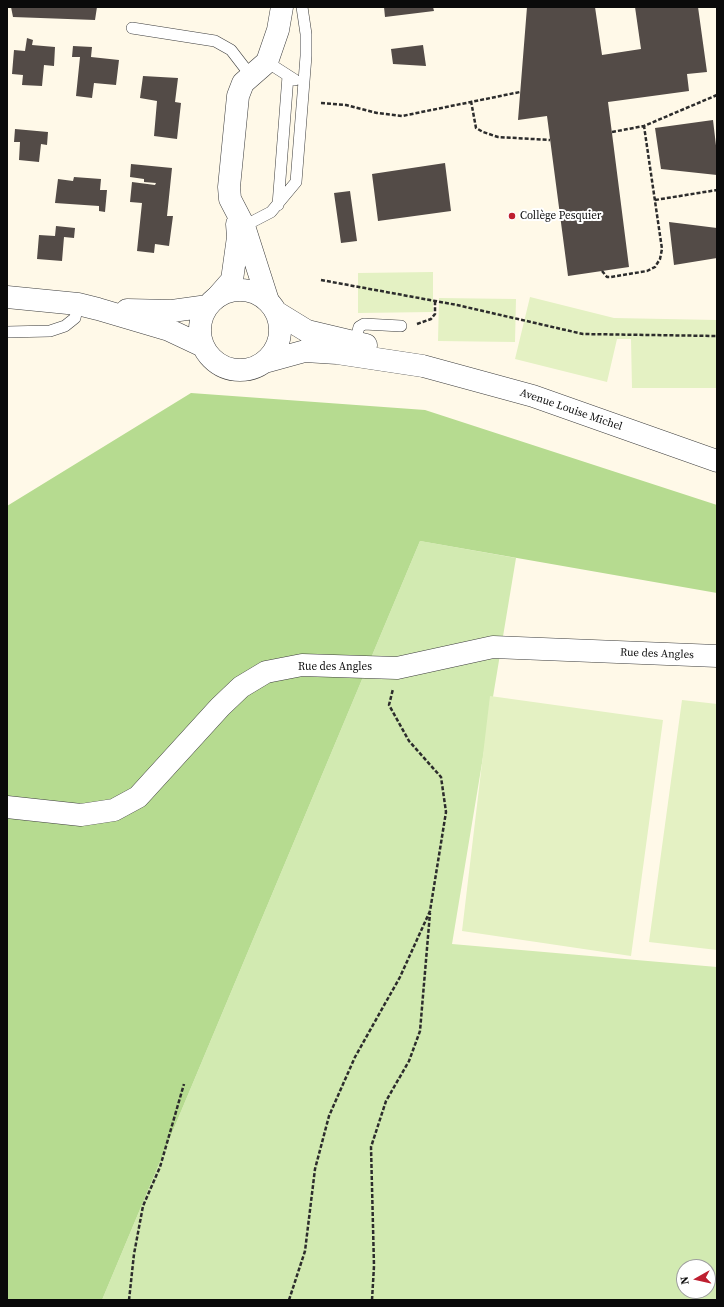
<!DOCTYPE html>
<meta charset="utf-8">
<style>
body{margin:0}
#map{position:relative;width:724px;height:1307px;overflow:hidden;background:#fff9e8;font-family:"Source Serif 4",serif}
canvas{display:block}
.frame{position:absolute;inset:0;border:8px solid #0a0a0a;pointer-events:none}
.north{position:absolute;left:676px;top:1259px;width:40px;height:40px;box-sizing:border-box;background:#fff;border:1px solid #9d9d9d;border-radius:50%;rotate:262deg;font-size:11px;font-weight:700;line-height:16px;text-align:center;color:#0a0a0a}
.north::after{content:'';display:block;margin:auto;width:14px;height:18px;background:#be1f30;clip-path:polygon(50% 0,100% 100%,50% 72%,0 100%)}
</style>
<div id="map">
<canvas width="724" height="1307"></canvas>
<div class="frame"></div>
<div class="north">N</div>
</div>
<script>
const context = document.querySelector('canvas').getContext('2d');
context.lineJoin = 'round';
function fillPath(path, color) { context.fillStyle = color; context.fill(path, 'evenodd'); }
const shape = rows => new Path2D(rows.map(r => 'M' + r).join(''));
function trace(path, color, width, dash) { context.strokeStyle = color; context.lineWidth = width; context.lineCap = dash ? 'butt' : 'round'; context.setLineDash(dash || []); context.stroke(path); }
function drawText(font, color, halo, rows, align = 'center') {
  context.font = font + ' "Source Serif 4",serif'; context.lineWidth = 4; context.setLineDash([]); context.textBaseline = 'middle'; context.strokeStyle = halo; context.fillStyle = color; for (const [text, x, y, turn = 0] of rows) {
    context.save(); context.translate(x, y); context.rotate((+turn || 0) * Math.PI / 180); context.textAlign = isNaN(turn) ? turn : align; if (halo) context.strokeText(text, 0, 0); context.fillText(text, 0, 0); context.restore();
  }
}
fillPath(shape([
 [420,541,516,558,452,944,717,967,717,1300,102,1300],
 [684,1267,708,1267,708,1291,684,1291]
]), '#d2eab1');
fillPath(shape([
 [191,393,425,410,717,505,717,593,420,541,102,1300,7,1300,7,506]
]), '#b6db90');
fillPath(shape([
 [433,272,433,312,358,313,358,273],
 [530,297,614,318,717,320,717,388,632,388,631,339,617,339,607,382,515,359],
 [439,298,516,299,515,342,438,341],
 [490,696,663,720,631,956,462,931],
 [682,700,717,704,717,950,649,942]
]), '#e4f1c3');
fillPath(shape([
 [11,7,97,7,95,20,13,17],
 [384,7,433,7,434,11,385,17],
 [527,7,595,7,602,55,641,49,635,7,698,7,707,72,687,74,689,91,608,102,629,267,568,276,547,116,518,120],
 [27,38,33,40,32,45,55,47,54,66,44,65,42,86,22,85,23,75,12,74,14,50,25,51],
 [423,45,426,66,393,64,391,49],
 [73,46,92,47,91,57,119,60,116,85,94,83,92,98,76,96,80,57,72,57],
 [143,76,178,78,175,102,181,103,177,139,154,136,157,101,140,98],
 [713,120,717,154,717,175,661,169,655,128],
 [15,129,48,132,47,145,41,144,39,162,19,160,20,142,14,142],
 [445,163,451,211,378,221,372,174],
 [131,164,172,168,167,216,173,216,169,246,155,244,154,253,137,251,142,203,130,202,132,182,155,185,156,183,144,182,144,179,130,177],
 [74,177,101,179,100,190,107,190,105,212,99,211,99,206,55,203,58,179,73,181],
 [350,191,357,241,341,243,334,193],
 [669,222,717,228,717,258,674,265],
 [56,226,75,228,74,238,64,237,62,261,37,259,39,235,55,236]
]), '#534b47');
const service = shape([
 [132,28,215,41,231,50,251,76],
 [267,62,295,80],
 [278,205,288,76],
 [244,226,271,212,296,182,306,56,306,34,302,7],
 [7,332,50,331,65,326,75,318,78,304],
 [355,342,359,327,364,324,401,326]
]);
const minor = shape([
 [218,296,232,280,238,237,237,224],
 [268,301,244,226,230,199,229,187,238,96,243,83,267,62,278,30,282,7],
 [7,807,81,815,114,810,138,797,220,707,241,687,266,672,302,665,397,668,493,647,717,656]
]);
const tertiary = shape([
 '200 330a40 40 0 1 1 80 0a40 40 0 1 1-80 0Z',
 [7,297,78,304,98,309,169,330,203,346],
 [127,310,172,311,208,306],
 [276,312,307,331,366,345],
 [265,362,305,351,337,353,423,366,533,396,717,461]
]);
trace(service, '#3d3d3d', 12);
trace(minor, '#3d3d3d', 23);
trace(tertiary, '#3d3d3d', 23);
trace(shape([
 [471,101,476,128,483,132,498,137,550,140],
 [321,103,346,105,377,113,402,116,520,92],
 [612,132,644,126,717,95],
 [655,200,717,190],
 [602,271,607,277,611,277,647,271,655,267,660,259,662,249,644,126],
 [321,280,457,305,583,334,717,336],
 [417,324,431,319,435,314,435,301],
 [129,1300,134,1254,143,1206,160,1167,184,1084],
 [289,1300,305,1251,315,1169,329,1116,355,1057,400,977,430,911,446,812,441,777,409,741,389,705,393,689],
 [372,1300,374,1266,371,1147,386,1101,409,1061,420,1031,430,913]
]), '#2c2c2c', 2.5, [4, 2]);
trace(service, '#fff', 11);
trace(minor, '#fff', 22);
trace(tertiary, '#fff', 22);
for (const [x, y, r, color] of [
 [512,216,4,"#be1f30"]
]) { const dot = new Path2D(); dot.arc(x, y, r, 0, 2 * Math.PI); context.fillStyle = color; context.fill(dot); trace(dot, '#fff', 1.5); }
drawText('11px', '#0a0a0a', '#fff', [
 ["Collège Pesquier",520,216]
], 'left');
drawText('11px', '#0a0a0a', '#fff', [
 ["Avenue Louise Michel",571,410,19],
 ["Rue des Angles",657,654,2],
 ["Rue des Angles",335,667]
]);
</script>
